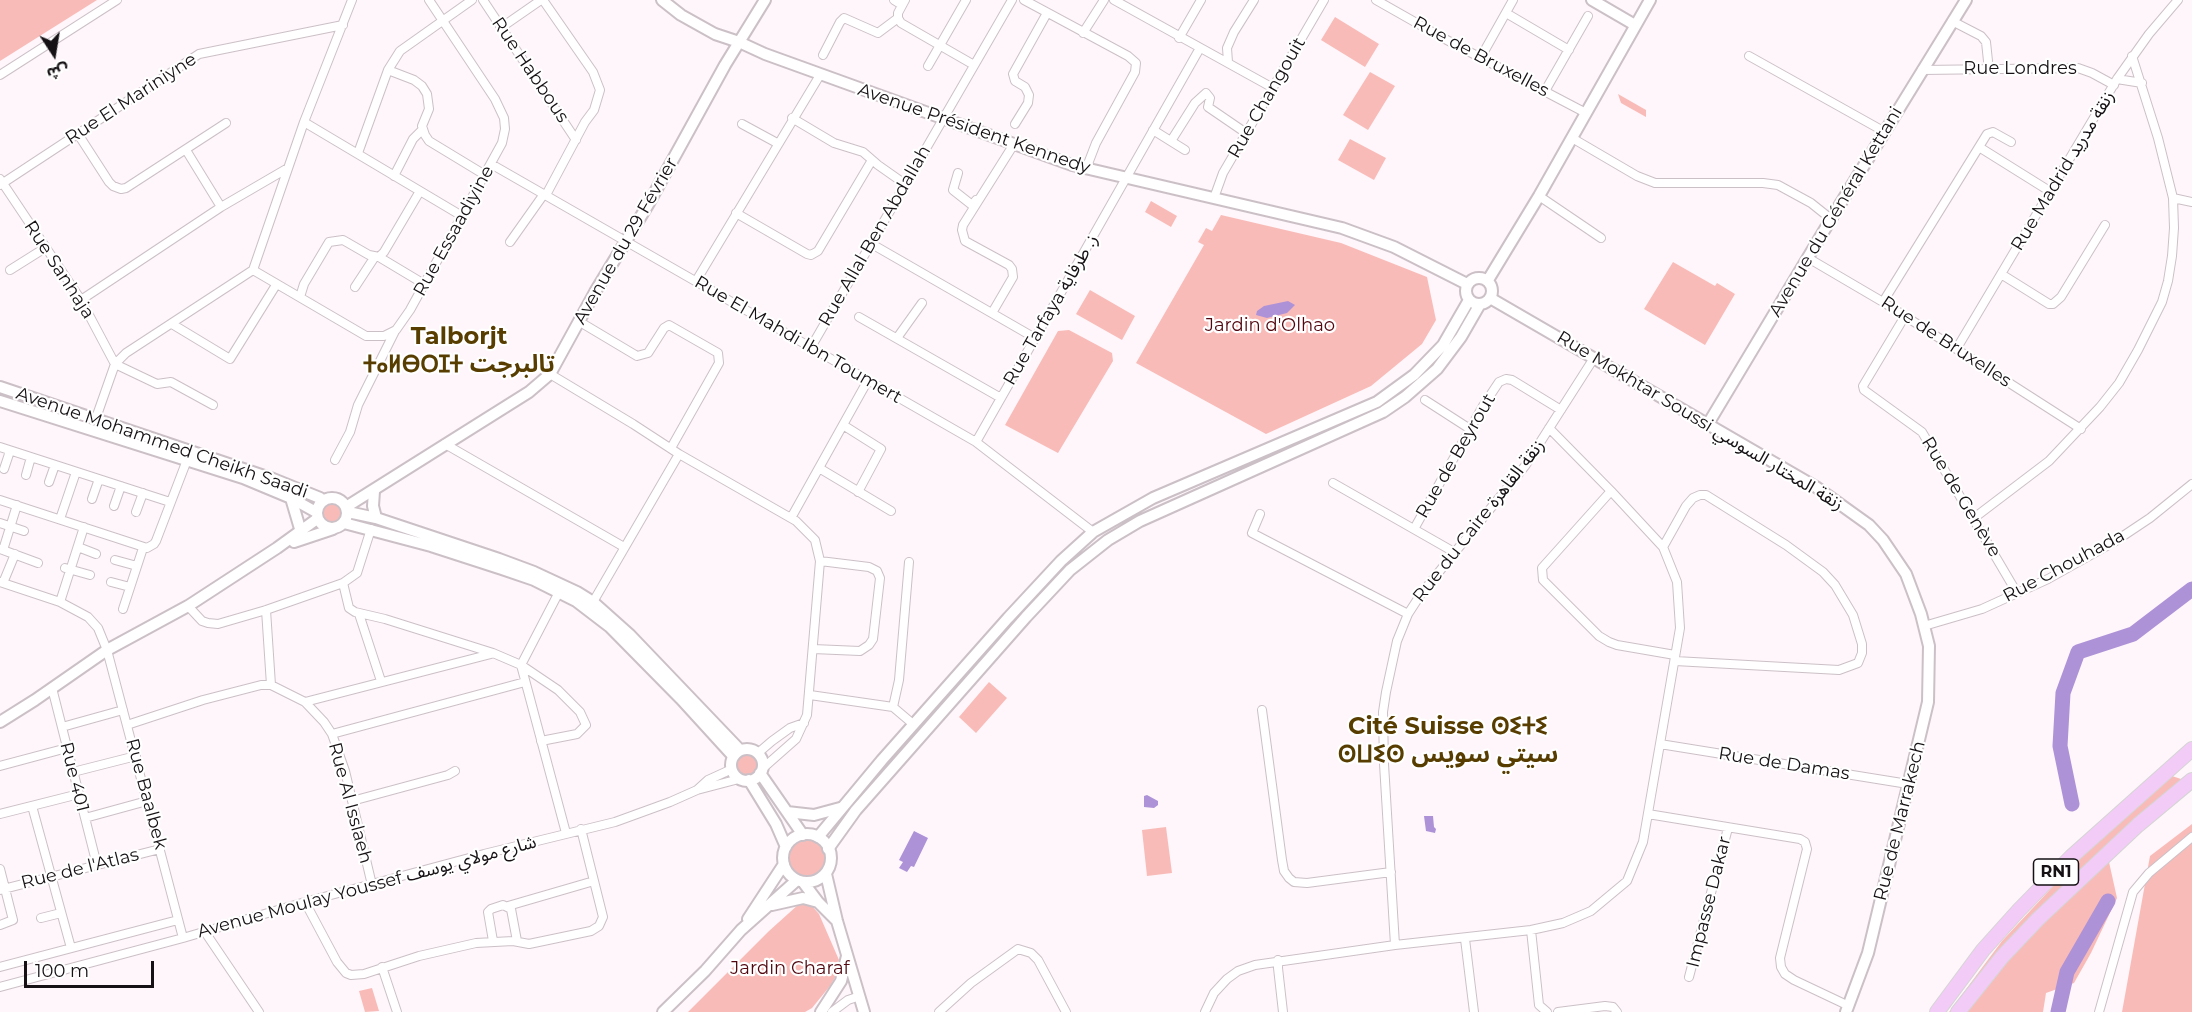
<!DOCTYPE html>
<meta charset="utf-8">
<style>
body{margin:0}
#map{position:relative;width:2192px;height:1012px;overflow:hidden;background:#fef6fa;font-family:Montserrat,"Noto Sans Arabic",sans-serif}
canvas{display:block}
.north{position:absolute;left:24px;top:24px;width:60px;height:60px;-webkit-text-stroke:4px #fff;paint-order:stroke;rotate:168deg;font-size:16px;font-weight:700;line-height:24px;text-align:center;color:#151114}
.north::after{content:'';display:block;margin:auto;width:21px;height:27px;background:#151114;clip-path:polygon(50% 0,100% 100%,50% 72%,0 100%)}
.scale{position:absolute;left:24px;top:961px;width:130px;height:27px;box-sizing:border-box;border:3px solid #151114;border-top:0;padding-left:8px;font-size:18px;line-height:21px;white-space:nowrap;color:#151114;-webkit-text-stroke:4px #fff;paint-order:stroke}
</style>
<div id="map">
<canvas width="2192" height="1012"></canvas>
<div class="north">ش</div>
<div class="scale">100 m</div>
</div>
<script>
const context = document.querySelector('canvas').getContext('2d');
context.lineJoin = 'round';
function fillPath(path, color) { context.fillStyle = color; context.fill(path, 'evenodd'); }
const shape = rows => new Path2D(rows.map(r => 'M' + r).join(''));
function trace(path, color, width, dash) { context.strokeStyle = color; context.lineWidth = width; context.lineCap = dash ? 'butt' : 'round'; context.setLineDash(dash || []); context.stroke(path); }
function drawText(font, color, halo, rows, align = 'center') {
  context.font = font + ' Montserrat,"Noto Sans Arabic","Noto Sans Tifinagh",sans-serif'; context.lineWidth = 4.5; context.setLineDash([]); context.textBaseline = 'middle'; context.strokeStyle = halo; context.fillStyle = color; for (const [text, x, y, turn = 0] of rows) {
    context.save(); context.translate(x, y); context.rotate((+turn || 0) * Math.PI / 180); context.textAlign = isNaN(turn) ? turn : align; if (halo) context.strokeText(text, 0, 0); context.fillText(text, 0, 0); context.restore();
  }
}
fillPath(shape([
 [0,0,97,0,0,61],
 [1335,17,1379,44,1365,67,1321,40],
 [1370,72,1395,86,1368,130,1343,115],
 [1618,94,1646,110,1646,117,1621,103],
 [1350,139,1386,158,1374,180,1338,160],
 [1151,201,1177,216,1171,227,1145,212],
 [1221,215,1341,243,1427,277,1436,320,1422,344,1371,386,1266,434,1136,363,1204,245,1198,242,1206,228,1212,231],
 [1673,262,1715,286,1717,283,1735,294,1705,345,1644,309],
 [1090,290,1135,316,1122,340,1076,314],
 [1069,330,1112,353,1113,361,1058,453,1005,425,1058,331],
 '322 513a10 10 0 1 1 20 0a10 10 0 1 1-20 0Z',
 [989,682,1007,698,976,733,959,717],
 '733 764a12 12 0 1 1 24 0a12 12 0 1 1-24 0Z',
 [2172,776,2181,779,2176,788,2109,862,2117,898,2091,953,2074,983,2046,993,2043,1012,1949,1012,2002,941,2072,866],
 [2192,824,2192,1012,2122,1012,2150,856],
 [1166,827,1172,873,1147,876,1142,830],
 '787 858a19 19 0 1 1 38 0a19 19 0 1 1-38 0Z',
 [799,904,812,906,819,914,839,960,837,974,830,986,812,1008,805,1012,688,1012,769,931],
 [372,988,379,1011,365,1012,359,991]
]), '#f9bbb8');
fillPath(shape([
 [1288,301,1295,305,1287,313,1267,318,1256,315,1257,311,1264,306],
 [1147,795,1158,801,1158,805,1154,808,1144,807,1144,796],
 [1424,816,1433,816,1434,827,1436,829,1435,833,1426,831],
 [914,831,928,838,914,867,911,866,907,872,899,868,903,862,899,860]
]), '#ae92d7');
trace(shape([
 [2072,804,2060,746,2063,693,2078,652,2133,634,2192,589],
 [2058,1012,2067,972,2108,901]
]), '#ae92d7', 15);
const minor = shape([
 [483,0,576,140],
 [543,0,593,72,600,90,594,110,585,122,546,195],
 [894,0,902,5],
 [905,0,898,13,898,18,901,23,974,65],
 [1024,0,1128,56,1136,63,1135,72,1096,143,1086,169],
 [1114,0,1273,88],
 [1376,0,1443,38,1586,113],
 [1506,13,1569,50],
 [1952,21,1981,36,1986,42,1988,61],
 [502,27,541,0],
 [1083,33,1104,0],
 [1179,38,1201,0],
 [823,55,840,22,844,18,878,33,898,18],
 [1749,56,1885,132],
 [1481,57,1513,0],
 [1228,62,1227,48,1234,32,1254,0],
 [928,66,966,0],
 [388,70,414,80,422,86,427,94,429,109,422,126,425,135,429,141,485,175],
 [1922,70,2078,68,2092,73,2114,85],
 [0,75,117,0],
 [2117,79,2142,83],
 [1545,91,1588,16],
 [792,118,834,143,863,152,878,165,905,184],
 [304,122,462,216],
 [742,124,777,143],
 [1015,124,1028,103,1029,95,1025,87,1015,81,1013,74,1047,13],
 [1153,130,1185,150],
 [78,134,109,182,113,186,121,189,126,188,226,123],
 [1572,138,1637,176,1655,183,1763,183,1778,185,1811,203,1831,219],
 [1171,141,1195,103,1206,93,1210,98,1208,107,1246,133],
 [1979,147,2051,192],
 [186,150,221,207],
 [358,153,388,70,400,51,472,0],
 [491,164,976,442,1093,532],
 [958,173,953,190,972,205,976,200],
 [394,176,413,139,423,129],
 [0,179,81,300,115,364,157,384,171,382,213,405],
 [0,185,199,54,343,25],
 [1539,196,1601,238],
 [1214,198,1223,173,1324,0],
 [2173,198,2192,202],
 [736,213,807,254,811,255,818,251,872,160],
 [510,242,544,194],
 [870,243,1035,338],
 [379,257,424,284],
 [1808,258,1883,302,2081,429],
 [10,270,45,248],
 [253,270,366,336,384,336,396,330,410,310,502,143,505,129,504,118,495,99,429,0],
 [2001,274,2049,304,2053,304,2061,297,2105,225],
 [696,281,820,75],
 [355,287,374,258],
 [300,297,304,284,329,242,343,240,369,255,379,257,384,252,420,191],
 [81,300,221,207,288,168],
 [1883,302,1987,134,1993,132,2011,142],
 [992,313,1013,277,1012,269,1009,265,965,241,962,230,963,225,1014,144],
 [1905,316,1863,386,1864,390,1922,432,2017,593],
 [859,317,1001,398],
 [580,322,637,356,648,353,664,328,669,325,718,353,719,363,671,448],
 [172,324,230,359,276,285],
 [897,338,922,303],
 [1957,348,2117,79,2149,34,2178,0],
 [810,349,1012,0],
 [550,374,633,424,679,454,796,521,815,540,820,561,807,715,796,739,762,769],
 [1425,400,1470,429],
 [96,418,115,364,126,353,253,270,304,122,352,0],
 [843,425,881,449,858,492],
 [976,442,1200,48],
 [445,444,624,547],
 [0,447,170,502],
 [335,460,350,432,358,405,395,331],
 [819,468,891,511],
 [4,469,10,451],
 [26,475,31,457],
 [49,482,55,465],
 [1333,483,1454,552],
 [1611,491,1542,568,1543,580,1599,636,1609,642,1617,645,1675,655],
 [92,499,99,479],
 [0,500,147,548,154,544,156,541,187,460],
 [114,506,121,486],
 [136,512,143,493],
 [1260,514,1252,533,1408,614],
 [791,518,868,380],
 [1974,518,2049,461,2100,407,2119,383,2138,350,2162,302,2168,281,2172,256,2174,228,2173,198,2158,138,2132,56],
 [60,519,76,472],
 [0,523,24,531],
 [1414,529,1483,406,1499,382,1506,379,1512,380,1561,410],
 [78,547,96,554],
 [1663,547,1686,506,1693,498,1700,495,1706,495,1786,545,1823,572,1835,585,1853,615,1862,644,1862,653,1858,663,1839,670,1675,661],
 [0,549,38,563],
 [3,550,17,505],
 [115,560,137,566],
 [65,568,90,575],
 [0,582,60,602,88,617,98,628,107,650,183,938],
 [111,582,130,587],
 [3,583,15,554],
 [343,583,349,608,355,612,385,619,493,653,521,665,558,690,580,712,586,725,577,734,541,741],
 [559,592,521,665,566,833],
 [60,602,84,527],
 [593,602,679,454],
 [188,606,202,621,208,623,218,624,266,610,343,583,357,573,371,529],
 [123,609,143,548],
 [266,610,271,685],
 [359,614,381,681],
 [1924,626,1982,609,2048,579,2114,542,2150,518,2192,484],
 [813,649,860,651,869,645,873,639,880,578,877,571,869,567,820,561],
 [52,688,97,865],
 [810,695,893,707,899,680,909,562],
 [305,702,491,654],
 [893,707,913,724],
 [1262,710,1282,860,1284,871,1289,878,1294,882,1307,883,1391,872],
 [127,725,203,700,261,685,271,685,305,702,324,722,332,734,345,771,372,885],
 [62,727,123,710],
 [332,734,525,682],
 [1660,744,1908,784],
 [758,753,772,741,790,728,804,723],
 [0,766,67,748],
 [73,772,136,756],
 [697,790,739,779],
 [352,801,448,775,455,771],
 [32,806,71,948],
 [0,814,79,794],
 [1648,814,1800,839,1805,842,1807,849,1780,958,1781,967,1785,974,1794,980,1849,1006],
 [85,818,147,801],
 [0,869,13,920,0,925],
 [0,890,160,849],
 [305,902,337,962,346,973,351,975,364,974,419,956,476,943,513,941,529,944,591,931,599,926,603,917,581,829],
 [508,906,594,881],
 [41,918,61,913],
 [1531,930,1539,1005,1547,1012],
 [205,932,259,1012],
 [1465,939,1474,1012],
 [493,941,488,912,491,909,503,905,511,909,517,941],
 [1395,945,1384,764,1383,712,1386,692,1397,641,1408,614,1421,594,1525,466,1594,358],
 [1278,960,1278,968,1283,1012],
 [0,967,178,920],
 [382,967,397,1012],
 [1689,977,1728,828],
 [0,987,183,938,305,902,484,854,615,822,670,802,697,790,708,780,732,769],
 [832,1012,848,1000,860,996],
 [939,1012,971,983,1018,949,1031,953,1038,960,1066,1012],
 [1205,1012,1214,993,1227,979,1238,971,1255,965,1395,945,1531,930,1563,923,1591,911,1627,881,1643,842,1680,628,1677,582,1663,547,1611,491,1549,428],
 [1558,1012,1605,1006,1613,1007,1617,1012],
 [2099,1012,2133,892,2149,873,2192,837]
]);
const tertiary = shape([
 [662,0,681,15,715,34,739,42,765,54,1072,165,1342,228,1394,247,1467,284],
 [1592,0,1635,25],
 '1466 291a13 13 0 1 1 26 0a13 13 0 1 1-26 0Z',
 [1488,280,1539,196,1650,0],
 [1490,298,1816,487,1869,525,1883,540,1906,574,1921,614,1929,646,1928,702,1868,953,1846,1012],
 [1708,424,1831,219,1966,0],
 [346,507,529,392,550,374,595,292,649,203,725,65,765,0],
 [294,542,333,529],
 [0,722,35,700,107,650,188,606,277,548,317,519],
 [818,837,882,760,1008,618,1061,561,1093,532,1153,498,1377,402,1414,375,1443,345,1469,300],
 [828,849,856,810,1026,617,1070,570,1108,540,1140,521,1383,412,1405,397,1437,369,1461,337,1480,304]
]);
const secondary = shape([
 [0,387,273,479,320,498,323,501],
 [0,401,243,478,291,498,316,512],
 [374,491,373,506,376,518],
 '317 513a15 15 0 1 1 30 0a15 15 0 1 1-30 0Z',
 [291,498,301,532],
 [348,512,376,518,499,559,534,572,577,592,593,602,630,635,740,750],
 [344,523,431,546,502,569,534,580,576,601,610,627,681,699,733,756],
 '731 765a16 16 0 1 1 32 0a16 16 0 1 1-32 0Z',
 [760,773,803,835],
 [749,780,776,824,786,847],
 [787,812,814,815,840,808],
 '783 858a24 24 0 1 1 48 0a24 24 0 1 1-48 0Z',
 [826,874,837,921,864,1012],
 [803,882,818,902,836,920],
 [772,905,803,898,818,902],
 [748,919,784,864],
 [663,1012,705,971,741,930,797,880],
 [821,1012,841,981,847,956]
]);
const trunk = shape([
 [1937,1012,1983,950,2019,910,2071,857,2192,749],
 [1958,1012,2002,957,2038,919,2138,825,2192,780]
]);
trace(minor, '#ccc0c7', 10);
trace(tertiary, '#ccc0c7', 14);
trace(secondary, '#ccc0c7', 14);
trace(trunk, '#d5d4d5', 16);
trace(minor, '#fff', 8);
trace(tertiary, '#fff', 10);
trace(secondary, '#fff', 10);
trace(trunk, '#f2ccf7', 14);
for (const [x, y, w] of [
 [2056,872,45]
]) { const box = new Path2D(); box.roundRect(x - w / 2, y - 13, w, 26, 4.5); context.fillStyle = '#fff'; context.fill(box); trace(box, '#151114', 1.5); }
drawText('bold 16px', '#151114', null, [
 ["RN1",2056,872]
]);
drawText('18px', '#151114', '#fff', [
 ["Rue de Bruxelles",1481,57,28],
 ["Rue Londres",2020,69],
 ["Rue Habbous",530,70,56],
 ["Rue Changouit",1267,98,-60],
 ["Rue El Mariniyne",131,99,-33],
 ["Avenue Président Kennedy",974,129,19],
 ["Rue Madrid زنقة مدريد",2063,171,-59],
 ["Avenue du Général Kettani",1836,212,-59],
 ["Rue Essaadiyine",454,231,-61],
 ["Rue Allal Ben Abdallah",875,236,-60],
 ["Avenue du 29 Février",626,241,-60],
 ["Rue Sanhaja",59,270,57],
 ["Rue Tarfaya ز. طرفاية",1051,310,-60],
 ["Rue El Mahdi Ibn Toumert",798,340,30],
 ["Rue de Bruxelles",1946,342,33],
 ["Rue Mokhtar Soussi زنقة المختار السوسي",1700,421,31],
 ["Avenue Mohammed Cheikh Saadi",162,443,19],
 ["Rue de Beyrout",1456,456,-60],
 ["Rue de Genève",1961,497,59],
 ["Rue du Caire زنقة القاهرة",1479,521,-52],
 ["Rue Chouhada",2064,566,-28],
 ["Rue de Damas",1784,764,9],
 ["Rue 401",74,777,76],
 ["Rue Baalbek",146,794,75],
 ["Rue Al Isslaeh",350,803,75],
 ["Rue de Marrakech",1900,821,-76],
 ["Rue de l'Atlas",80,869,-14],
 ["Avenue Moulay Youssef شارع مولاي يوسف",367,887,-15],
 ["Impasse Dakar",1709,902,-76]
]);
drawText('18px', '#520710', '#fff', [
 ["Jardin d'Olhao",1270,326],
 ["Jardin Charaf",790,969]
]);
drawText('bold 24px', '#583d00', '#fff', [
 ["Talborjt",459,337],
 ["ⵜⴰⵍⴱⵔⵊⵜ تالبرجت",459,365],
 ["Cité Suisse ⵙⵉⵜⵉ",1448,727],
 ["ⵙⵡⵉⵙ سيتي سويس",1448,755]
]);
</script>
